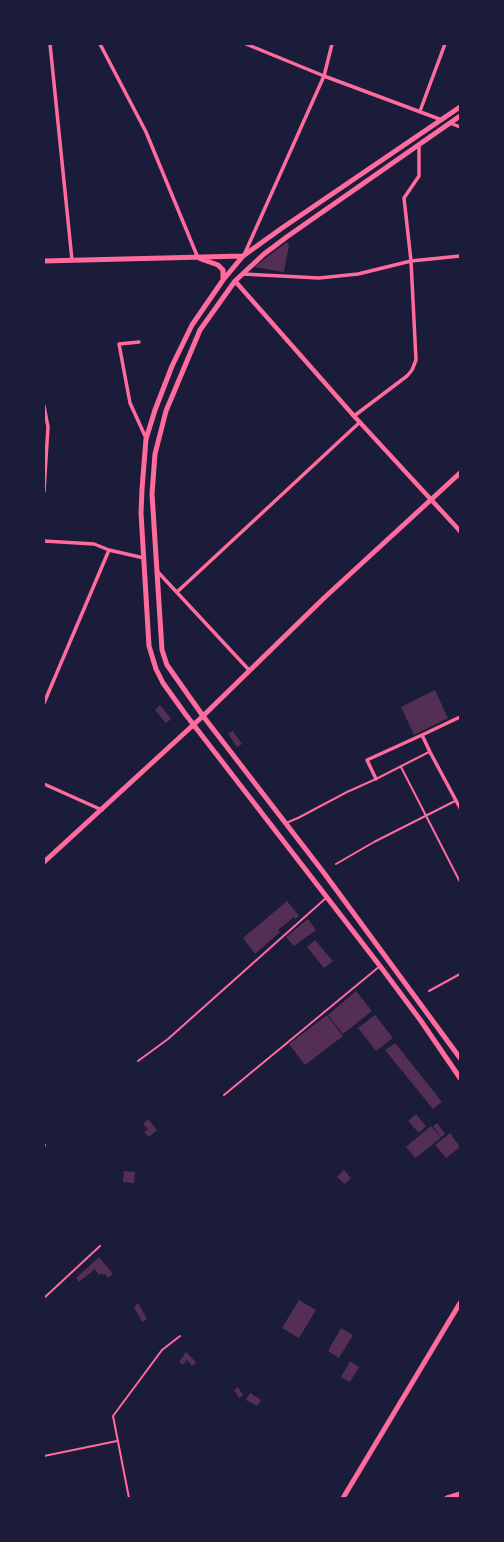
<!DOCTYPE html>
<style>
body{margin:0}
#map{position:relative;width:504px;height:1542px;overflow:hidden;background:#1b1b3a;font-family:Arial,sans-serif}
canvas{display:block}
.frame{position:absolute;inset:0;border:45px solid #1b1b3a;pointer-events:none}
</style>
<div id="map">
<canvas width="504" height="1542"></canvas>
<div class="frame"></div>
</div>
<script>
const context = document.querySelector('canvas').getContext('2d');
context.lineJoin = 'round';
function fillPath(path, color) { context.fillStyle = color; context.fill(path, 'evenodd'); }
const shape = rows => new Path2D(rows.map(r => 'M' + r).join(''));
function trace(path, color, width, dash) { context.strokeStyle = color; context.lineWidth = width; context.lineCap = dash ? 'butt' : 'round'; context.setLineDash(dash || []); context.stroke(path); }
fillPath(shape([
 [287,242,289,245,284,272,254,267],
 [435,690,448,718,414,735,401,707],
 [160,705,171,719,166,723,155,710],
 [233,731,242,744,237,747,228,734],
 [287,901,299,916,295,919,294,917,278,930,280,932,255,954,243,938],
 [308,919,316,930,294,946,286,937],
 [315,940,333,961,324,968,307,947],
 [356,991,372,1011,343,1034,328,1015],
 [327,1015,343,1036,305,1065,289,1044],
 [375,1015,393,1038,376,1051,358,1028],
 [395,1043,442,1102,433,1109,385,1050],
 [416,1114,426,1126,419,1133,408,1121],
 [148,1119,157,1130,149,1137,144,1132,148,1129,143,1124],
 [437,1123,445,1134,441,1137,433,1126],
 [431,1126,441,1138,415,1158,406,1147],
 [450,1133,460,1147,446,1158,435,1145],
 [344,1170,351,1178,345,1184,337,1177],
 [124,1171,135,1172,134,1183,123,1182],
 [99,1257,113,1274,108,1278,105,1274,103,1275,101,1273,99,1275,95,1269,79,1282,76,1278],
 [299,1300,316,1310,299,1338,282,1328],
 [138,1303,147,1319,142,1322,134,1307],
 [341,1328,353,1335,339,1358,328,1351],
 [186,1352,196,1362,192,1366,187,1360,183,1365,179,1362],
 [350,1361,359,1367,350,1382,341,1377],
 [238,1387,243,1395,239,1398,234,1390],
 [250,1393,261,1400,257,1406,246,1400]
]), '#542f53');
trace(shape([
 [401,767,460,882],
 [286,823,298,818,347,792,376,779,429,752],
 [336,864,374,842,455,801],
 [429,991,460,974],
 [138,1061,168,1039,326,898],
 [224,1095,380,966],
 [44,1147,45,1145],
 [44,1298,100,1246],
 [44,1456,117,1441],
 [129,1498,113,1416,162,1350,180,1336]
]), '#ff6b9d', 2);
trace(shape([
 [50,44,72,260],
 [100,44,146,132,198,258],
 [246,44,324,76,442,120],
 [420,111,445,44],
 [450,123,460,127],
 [244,255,324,76,332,44],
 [243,274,319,278,358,274,411,261,460,256],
 [139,342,119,344,130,403,146,438],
 [44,406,48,427,44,491],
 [354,416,407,376,412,370,416,360,411,261,404,198,419,176,419,145],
 [44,541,94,544,109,550,144,558],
 [157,571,249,670],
 [177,592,360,422],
 [44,703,109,550],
 [460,717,422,735,430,752,460,808],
 [376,779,367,760,422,735],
 [44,784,102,810]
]), '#ff6b9d', 3.5);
trace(shape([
 [235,281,354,416,460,531]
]), '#ff6b9d', 4.5);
trace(shape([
 [460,107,282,228,243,256,223,280,192,325,172,366,155,410,146,439,142,489,141,513,149,646,156,669,163,683,186,715,380,966,421,1021,460,1078],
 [460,116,288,236,264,254,235,281,200,330,166,411,155,454,152,494,162,650,167,665,203,716,324,873,460,1058],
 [201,259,218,265,223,270,223,279],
 [44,261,243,256],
 [44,862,203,716,324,598,460,473],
 [343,1498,460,1303],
 [447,1498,460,1494]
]), '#ff6b9d', 5);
</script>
